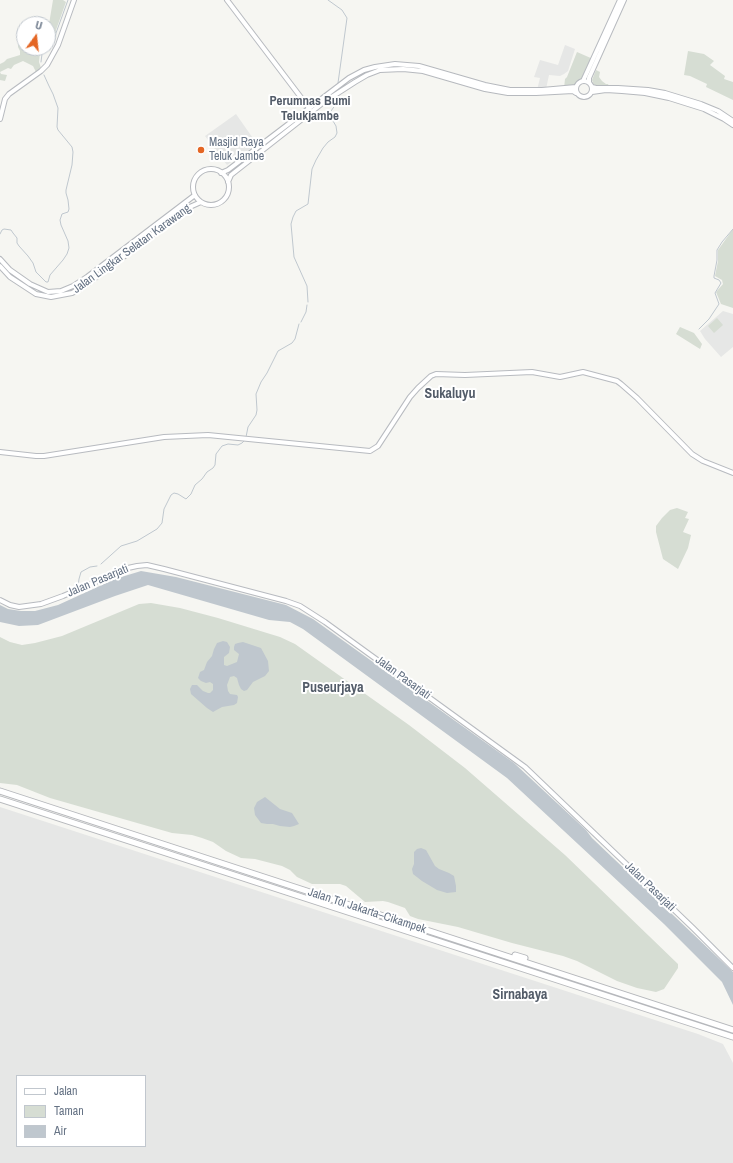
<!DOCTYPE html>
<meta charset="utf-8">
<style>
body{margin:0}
#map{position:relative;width:733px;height:1163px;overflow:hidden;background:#f6f6f2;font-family:"Archivo Narrow",sans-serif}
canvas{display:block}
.legend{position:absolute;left:16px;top:1075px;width:130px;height:72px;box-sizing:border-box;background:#fff;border:1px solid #c1c7ce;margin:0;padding:5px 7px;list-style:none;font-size:12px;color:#657284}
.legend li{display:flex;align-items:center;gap:8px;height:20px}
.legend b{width:20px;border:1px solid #c1c7ce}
.north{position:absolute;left:16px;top:16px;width:40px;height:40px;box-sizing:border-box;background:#fff;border:1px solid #c1c7ce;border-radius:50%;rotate:15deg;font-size:11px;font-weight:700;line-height:16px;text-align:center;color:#657284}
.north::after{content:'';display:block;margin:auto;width:14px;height:18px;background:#e46624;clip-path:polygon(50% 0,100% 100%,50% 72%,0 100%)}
</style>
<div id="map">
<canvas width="733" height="1163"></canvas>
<ul class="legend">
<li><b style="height:5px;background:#fff"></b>Jalan</li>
<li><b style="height:11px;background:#d6ddd3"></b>Taman</li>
<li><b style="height:11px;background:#bfc7ce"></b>Air</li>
</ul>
<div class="north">U</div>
</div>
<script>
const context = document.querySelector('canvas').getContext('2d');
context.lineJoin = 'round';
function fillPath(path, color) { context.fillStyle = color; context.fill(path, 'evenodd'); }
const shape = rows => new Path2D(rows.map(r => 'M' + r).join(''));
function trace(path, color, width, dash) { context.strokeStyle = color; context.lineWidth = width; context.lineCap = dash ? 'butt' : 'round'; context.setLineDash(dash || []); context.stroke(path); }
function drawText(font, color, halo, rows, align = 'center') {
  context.font = font + ' "Archivo Narrow",sans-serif'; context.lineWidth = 4; context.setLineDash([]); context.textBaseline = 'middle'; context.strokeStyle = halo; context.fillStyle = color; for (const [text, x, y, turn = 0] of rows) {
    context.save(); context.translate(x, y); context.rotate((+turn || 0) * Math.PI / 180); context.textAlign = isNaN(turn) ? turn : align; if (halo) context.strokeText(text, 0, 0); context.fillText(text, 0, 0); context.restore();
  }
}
fillPath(shape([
 [565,45,575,49,568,71,564,74,560,76,549,75,546,89,537,90,540,78,534,77,540,60,558,65],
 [236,114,257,144,227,165,205,136],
 [723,311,733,314,733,347,721,357,705,339,700,331],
 [0,807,698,1034,723,1044,733,1063,733,1163,0,1163],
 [17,1076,145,1076,145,1146,17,1146]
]), '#e6e7e6');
fillPath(shape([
 [53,0,63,0,66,2,56,30,54,41,48,44,48,30],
 [24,32,24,48,43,48,40,53,39,62,41,68,36,72,33,66,23,61,14,65,11,69,8,68,0,72,1,74,7,75,5,81,0,80,0,64,4,62,7,59,20,55,20,51,18,47,18,45],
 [688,51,704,54,714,61,710,65,725,76,724,79,733,82,733,100,706,87,707,84,690,76,684,75],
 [577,52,593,59,584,79,577,82,575,85,564,88,565,79,567,77],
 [596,70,600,72,599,77,602,81,606,84,608,84,609,86,594,85,592,80],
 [733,229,733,308,721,304,716,292,723,284,722,280,715,276,718,261,718,250],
 [717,318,723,325,714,333,708,326],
 [680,327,694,333,702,344,700,349,676,334],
 [677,508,688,512,685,518,689,519,683,532,691,535,688,548,678,569,663,559,656,532,656,526,662,518,670,510],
 [151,603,180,608,218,618,280,637,295,644,409,725,465,768,565,855,678,964,678,968,664,989,656,992,637,988,617,981,577,961,563,956,512,943,458,927,418,919,410,916,405,908,388,902,383,901,365,902,346,886,340,884,312,884,297,877,290,870,282,866,255,859,241,858,226,851,213,842,202,838,192,835,172,833,50,798,17,785,0,783,0,637,10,642,22,645,35,643,62,636,139,604]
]), '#d6ddd3');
fillPath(shape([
 [141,571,176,577,286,605,313,619,514,763,586,830,592,838,733,972,733,1005,722,982,664,924,507,778,303,629,290,622,269,620,148,585,115,596,38,625,19,626,0,622,0,605,8,609,21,611,35,611,58,605,115,579],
 [223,641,227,642,230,647,229,653,224,657,224,665,227,666,237,662,239,654,234,650,234,647,235,644,238,643,243,642,261,648,268,661,269,671,265,676,253,682,247,690,244,691,241,689,239,685,237,678,234,676,230,677,227,685,228,691,230,694,237,695,238,697,237,703,234,705,222,707,213,712,207,708,191,694,190,689,192,685,197,685,203,691,208,693,210,693,213,690,213,684,210,682,206,683,201,681,198,678,200,672,204,670,207,662,212,656,214,649,217,643],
 [265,797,280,809,292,813,299,824,294,826,290,827,280,826,273,824,267,824,261,823,255,815,254,808,257,802],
 [421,848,426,850,435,866,439,869,449,873,454,876,456,886,456,892,447,893,437,890,422,881,413,874,412,869,414,864,414,852,417,849]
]), '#bfc7ce');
trace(shape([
 [328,0,342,10,347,18,338,83],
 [48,45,54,41,55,39,56,33,68,0],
 [41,62,42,54,45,48],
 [0,234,2,230,4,229,11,230,13,233,17,238,17,243,19,246,28,256,33,263,36,272,46,282,48,282,50,275,63,260,67,254,69,248,68,241,61,225,60,220,62,214,68,212,69,209,68,200,66,193,66,190,72,165,73,152,72,147,58,130,57,127,58,108,53,94,49,86,44,75],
 [308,302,307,286,294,257,291,224,293,217,296,211,308,204,312,169,316,160,323,148,328,142,335,137,337,133,336,126,330,116,331,111,336,104,338,95],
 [301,322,306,312,307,305],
 [699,329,709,319,719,304,715,293,721,283,719,280,714,278,714,276,717,260,717,250,722,242,733,229],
 [246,437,248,427,256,415,257,410,256,394,261,382,267,373,278,351,292,343,295,339,299,324],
 [101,564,121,546,137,541,157,529,162,523,164,509,171,495,174,493,178,494,186,499,191,494,195,485,202,479,207,472,213,468,215,465,216,454,222,446,228,444,238,445,242,443,245,440],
 [78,587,79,579,81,572,90,567,97,566]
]), '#bfc7ce', 1);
const secondary = shape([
 [227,0,309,108],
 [583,81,620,0],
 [589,82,589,78,624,0],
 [0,119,5,99,9,94,41,71,47,65,58,45,74,0],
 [0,452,36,456,44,456,164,437,208,435,370,451,378,446,410,397,418,388,431,376,436,374,465,375,532,372,560,377,583,372,617,381,621,384,637,398,692,454,703,461,733,473],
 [0,600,10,605,19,607,41,604,63,596,128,568,137,566,147,565,164,569,286,601,300,606,325,622,525,767,693,928,733,968]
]);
const primary = shape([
 '576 89a8 8 0 1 1 16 0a8 8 0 1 1-16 0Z',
 [592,87,596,88,618,88,648,90,665,93,701,104,718,111,733,121],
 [592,92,606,90,622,91,645,93,669,98,704,109,724,119,733,125],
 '193 187a18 18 0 1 1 36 0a18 18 0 1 1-36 0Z',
 [221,173,228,170,349,78,364,70,375,67,395,64,419,66,485,85,510,90,542,90,576,87],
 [228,182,231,175,324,102,355,82,367,75,380,70,403,69,423,71,485,89,508,93,536,93,573,91,576,93],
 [0,259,10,270,30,284,48,292,61,291,73,286,87,277,195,195],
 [0,266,10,277,36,294,51,297,72,293,83,287,122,258,184,210,192,206,201,202]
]);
const highway = shape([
 [0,791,733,1030],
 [0,799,733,1037],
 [515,955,525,958]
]);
trace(secondary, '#b8bbc0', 6);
trace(primary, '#b6b9be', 6);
trace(highway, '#b6b8bc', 7);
trace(secondary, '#fff', 4);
trace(primary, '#fff', 4);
trace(highway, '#fff', 5);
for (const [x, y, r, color] of [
 [201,150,4,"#e46624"]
]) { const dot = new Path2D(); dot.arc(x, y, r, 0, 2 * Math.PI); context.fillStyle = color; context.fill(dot); trace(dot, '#fff', 1.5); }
drawText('12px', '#657284', '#fff', [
 ["Masjid Raya",209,143],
 ["Teluk Jambe",209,157]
], 'left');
drawText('12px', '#657284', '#fff', [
 ["Jalan Lingkar Selatan Karawang",132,249,-36],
 ["Jalan Pasarjati",98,581,-23],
 ["Jalan Pasarjati",403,678,36],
 ["Jalan Pasarjati",650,887,44],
 ["Jalan Tol Jakarta–Cikampek",367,911,18]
]);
drawText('bold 13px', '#535c69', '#fff', [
 ["Perumnas Bumi",310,102],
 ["Telukjambe",310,117]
]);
drawText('bold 14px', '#535c69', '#fff', [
 ["Sukaluyu",450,394],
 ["Puseurjaya",333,688],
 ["Sirnabaya",520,995]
]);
</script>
